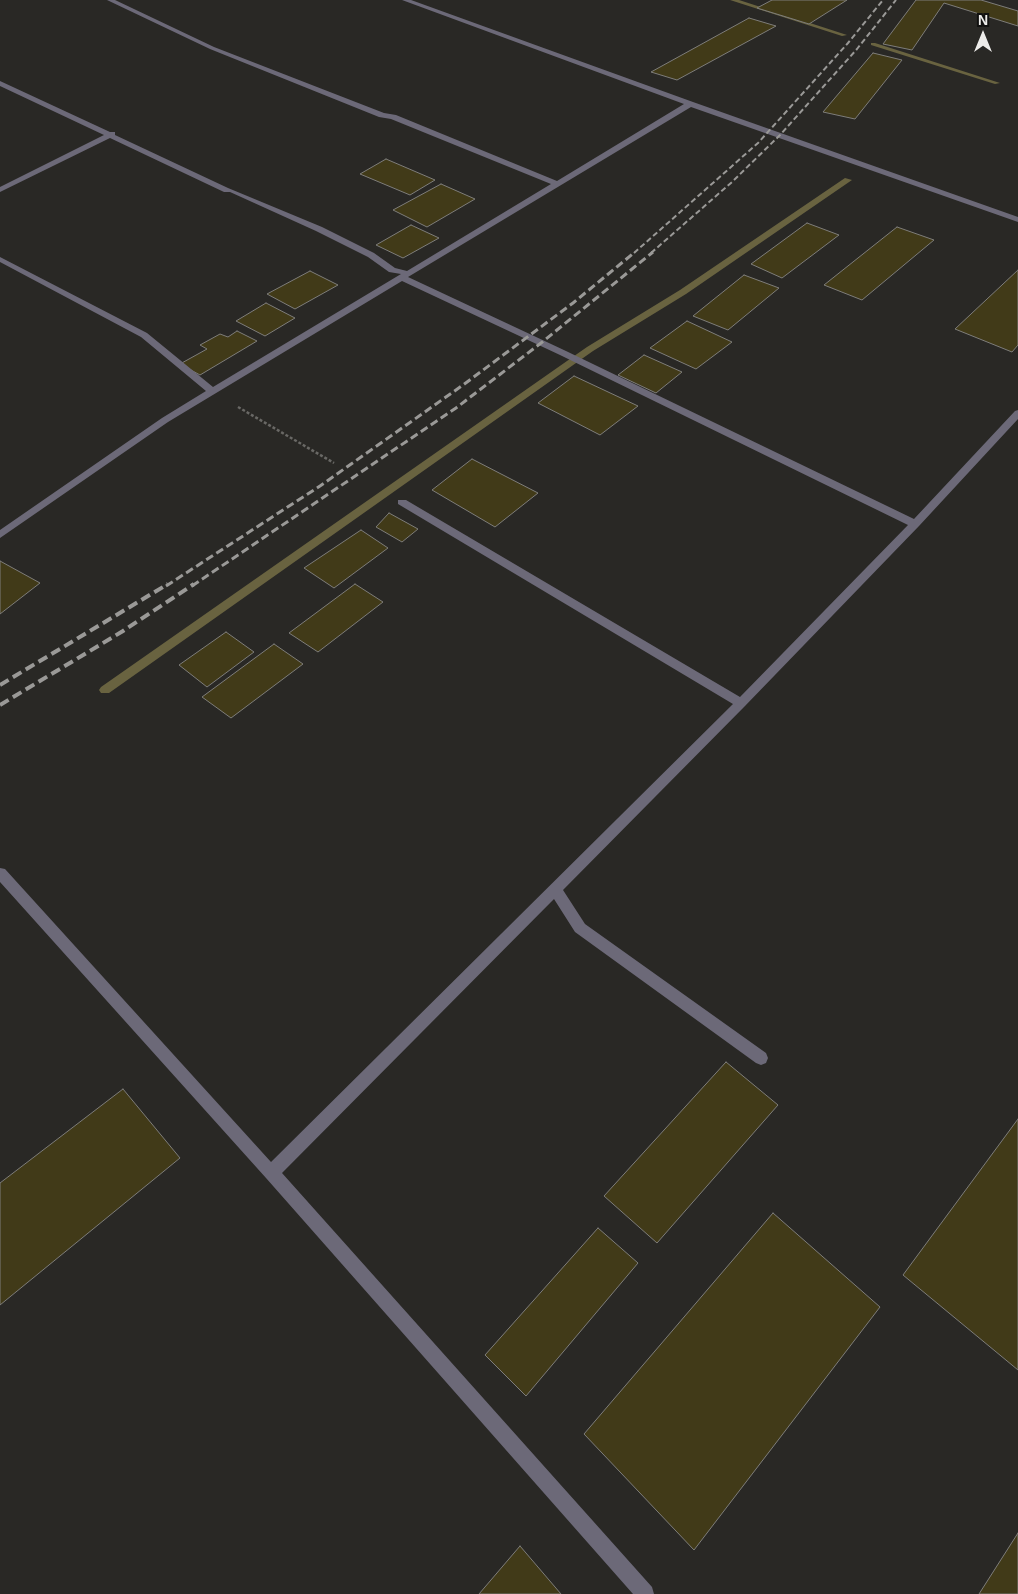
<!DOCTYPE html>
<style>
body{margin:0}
#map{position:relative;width:1018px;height:1594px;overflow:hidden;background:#292825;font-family:Helvetica,sans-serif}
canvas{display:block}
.north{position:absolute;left:958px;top:10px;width:50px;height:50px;-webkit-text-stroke:4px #111110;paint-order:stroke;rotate:0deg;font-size:14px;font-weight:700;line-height:20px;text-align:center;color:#edecea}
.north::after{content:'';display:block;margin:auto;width:18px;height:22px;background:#edecea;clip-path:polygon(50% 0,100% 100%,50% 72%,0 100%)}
</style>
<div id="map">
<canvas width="1018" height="1594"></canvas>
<div class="north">N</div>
</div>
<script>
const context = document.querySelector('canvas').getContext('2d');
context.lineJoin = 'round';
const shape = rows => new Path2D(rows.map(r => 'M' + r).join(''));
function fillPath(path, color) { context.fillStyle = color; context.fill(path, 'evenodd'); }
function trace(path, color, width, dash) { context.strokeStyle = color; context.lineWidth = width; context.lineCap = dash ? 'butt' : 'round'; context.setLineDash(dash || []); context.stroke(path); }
fillPath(shape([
 [730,0,739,0,847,35,842,36,730,0],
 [871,43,875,43,1000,83,995,84,871,45,871,43],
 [845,178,852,180,686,294,593,351,109,693,101,693,99,690,101,687,587,347,680,290,845,178]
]), '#696340');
const building = shape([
 [772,0,847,0,809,24,757,8,772,0],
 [916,0,981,0,1018,11,1018,26,944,3,912,50,883,44,916,0],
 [749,18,776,26,677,80,651,72,749,18],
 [873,53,902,60,855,119,823,112,873,53],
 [386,159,435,180,410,195,360,174,386,159],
 [441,184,475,199,427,227,393,210,441,184],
 [807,223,839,235,782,278,751,264,807,223],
 [411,225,439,238,403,258,376,245,411,225],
 [897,227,934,240,862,300,824,285,897,227],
 [1018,270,1018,345,1012,352,955,329,1018,270],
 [310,271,338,285,295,309,267,294,310,271],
 [744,275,779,288,728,330,693,316,744,275],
 [266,303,295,318,265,336,236,321,266,303],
 [687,321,732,342,696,369,650,348,687,321],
 [237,331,257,341,200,375,180,364,207,349,200,345,220,334,228,337,237,331],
 [644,355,682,372,656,393,618,375,644,355],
 [574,376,638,406,600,435,538,403,574,376],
 [472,459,538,493,495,527,432,490,472,459],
 [389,513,418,529,402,542,376,527,389,513],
 [361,530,388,548,334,588,304,568,361,530],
 [0,561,40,583,0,614,0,561],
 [355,584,383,602,318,652,289,633,355,584],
 [226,632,254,652,207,687,179,665,226,632],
 [274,644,303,664,231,718,202,697,274,644],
 [726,1062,778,1105,657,1243,604,1196,726,1062],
 [123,1089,180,1158,0,1305,0,1183,123,1089],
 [1018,1119,1018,1370,903,1275,1018,1119],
 [773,1213,880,1307,694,1550,584,1434,773,1213],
 [598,1228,638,1263,526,1396,485,1355,598,1228],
 [1018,1533,1018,1594,979,1594,1018,1533],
 [520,1546,561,1594,479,1594,520,1546]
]);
fillPath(building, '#413a18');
trace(building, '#7e7d7a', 1);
trace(shape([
 [238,407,334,463]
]), '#696865', 2.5, [3, 2]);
fillPath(shape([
 [107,0,115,0,214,47,384,113,396,115,557,181,684,104,402,0,411,0,693,102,1018,217,1018,222,691,107,408,277,566,351,914,519,1015,411,1018,410,1018,419,919,526,745,706,563,890,585,924,766,1053,768,1058,766,1063,761,1065,756,1063,575,932,554,899,282,1173,652,1587,654,1594,633,1594,266,1178,0,882,0,868,5,869,271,1162,733,704,398,504,398,500,406,500,740,697,908,525,560,355,402,281,168,422,0,538,0,530,162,418,206,391,141,337,0,262,0,257,147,333,213,387,401,274,389,272,368,257,316,231,230,192,224,192,110,138,0,192,0,187,104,135,0,86,0,81,110,132,115,132,115,135,228,188,322,227,374,253,395,268,407,271,551,184,391,119,379,117,210,49,107,0]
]), '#6c6978');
trace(shape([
 [634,253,758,143,848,43,883,0],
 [651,253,732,182,780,135,857,49,896,0]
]), '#9a9997', 2, [5.5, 3]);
trace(shape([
 [166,586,320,486,463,385,573,303,635,252],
 [192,586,456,408,541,343,653,252]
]), '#9a9997', 3, [8, 4]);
trace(shape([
 [0,685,168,584],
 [0,705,123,631,194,584]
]), '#9a9997', 4, [10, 5]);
</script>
